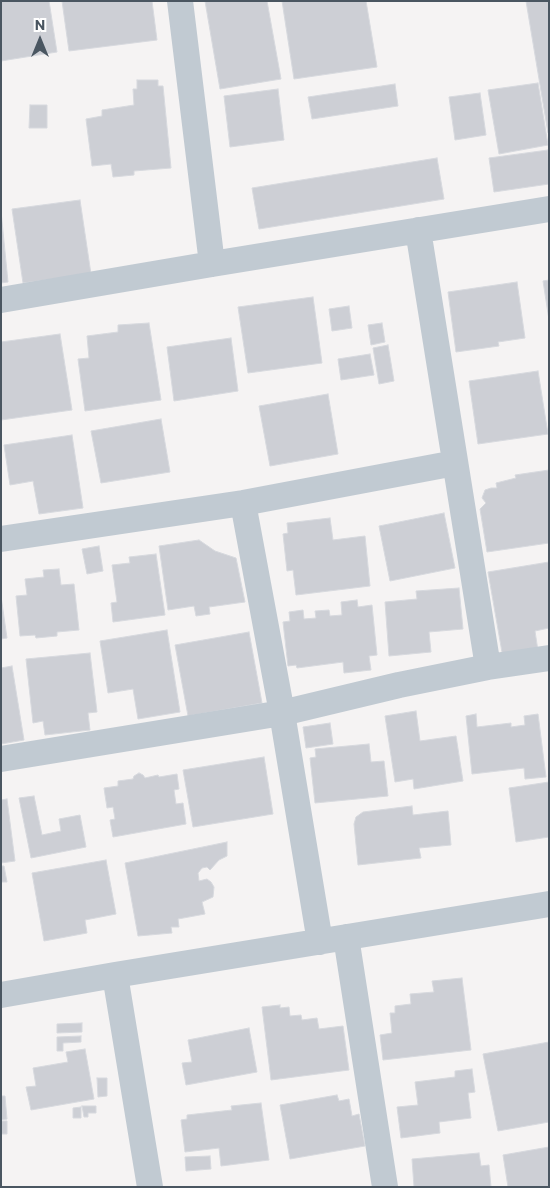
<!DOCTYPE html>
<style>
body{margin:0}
#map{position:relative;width:550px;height:1188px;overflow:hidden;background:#f5f3f3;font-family:Commissioner,sans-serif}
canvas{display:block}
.frame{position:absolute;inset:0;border:2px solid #4a5661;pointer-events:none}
.north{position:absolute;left:15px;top:15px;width:50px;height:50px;-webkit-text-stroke:4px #fff;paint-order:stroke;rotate:0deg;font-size:14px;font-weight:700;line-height:20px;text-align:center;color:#4a5661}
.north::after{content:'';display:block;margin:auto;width:18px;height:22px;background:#4a5661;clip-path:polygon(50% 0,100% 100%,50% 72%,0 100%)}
</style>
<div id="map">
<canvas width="550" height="1188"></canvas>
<div class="frame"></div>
<div class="north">N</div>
</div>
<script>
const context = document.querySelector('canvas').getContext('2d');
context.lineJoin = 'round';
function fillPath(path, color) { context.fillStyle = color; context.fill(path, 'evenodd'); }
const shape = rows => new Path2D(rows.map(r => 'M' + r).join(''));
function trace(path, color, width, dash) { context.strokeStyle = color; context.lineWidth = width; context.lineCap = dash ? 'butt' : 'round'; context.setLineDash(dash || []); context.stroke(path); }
const building = shape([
 [1,1,49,1,57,52,1,61,1,1],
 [62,1,152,1,157,40,69,51,62,1],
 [205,1,267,1,281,79,220,89,205,1],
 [282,1,366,1,377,67,294,79,282,1],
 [526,1,549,1,549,133,548,133,526,1],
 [137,80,158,80,158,86,163,86,171,168,134,171,134,175,113,177,111,164,92,166,86,119,102,116,102,110,134,105,133,89,137,89,137,80],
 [538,83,548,145,499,154,488,90,538,83],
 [395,84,398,106,312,119,308,97,395,84],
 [278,89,284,140,230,147,224,96,278,89],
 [480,93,486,135,455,140,449,97,480,93],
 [30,105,47,105,47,128,29,128,30,105],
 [548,150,549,184,494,192,489,158,548,150],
 [437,158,444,199,259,229,252,188,437,158],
 [80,200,91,274,23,283,12,209,80,200],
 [1,211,8,282,1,283,1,211],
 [549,280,549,320,543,281,549,280],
 [517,282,525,338,498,342,499,346,456,352,448,292,517,282],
 [313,297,322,363,248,373,238,307,313,297],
 [349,306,352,328,332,331,329,309,349,306],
 [149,323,161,400,85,411,78,359,89,358,87,336,118,332,118,325,149,323],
 [382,323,385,342,371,345,368,325,382,323],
 [60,334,72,410,1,420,1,342,60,334],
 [231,338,238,391,174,401,167,347,231,338],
 [388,345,394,381,379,384,373,348,388,345],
 [370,354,374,375,341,380,338,359,370,354],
 [538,371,548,434,478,444,469,381,538,371],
 [328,394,338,454,270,466,259,406,328,394],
 [161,419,170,472,101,483,91,431,161,419],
 [72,435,83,508,39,514,33,481,10,485,4,445,72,435],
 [549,470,549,543,487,552,480,509,486,503,482,498,485,490,491,488,497,488,496,483,516,478,515,475,549,470],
 [444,513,455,568,390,581,379,526,444,513],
 [330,518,333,540,365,536,370,586,296,595,293,570,287,571,283,534,288,533,287,523,330,518],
 [199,540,215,551,236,558,245,602,209,607,210,614,196,616,194,606,168,610,159,546,199,540],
 [99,546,103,571,87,574,82,549,99,546],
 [156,554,165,615,113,622,111,603,117,602,112,565,130,563,129,557,156,554],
 [549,562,549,628,535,631,538,651,503,658,488,572,549,562],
 [59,569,61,585,74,584,79,630,57,632,57,636,36,638,35,635,20,636,16,596,27,595,25,579,44,577,43,570,59,569],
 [459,588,463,629,429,632,431,652,389,656,385,602,417,599,416,591,459,588],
 [1,596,7,638,1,639,1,596],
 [357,600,358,607,372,605,377,655,369,656,371,670,344,673,343,662,297,668,296,665,288,666,283,622,290,621,289,612,303,610,304,619,316,618,315,611,329,610,330,616,342,615,341,602,357,600],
 [167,630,180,712,138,719,133,689,108,693,100,641,167,630],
 [249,632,262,703,188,716,175,645,249,632],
 [90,653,97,712,88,713,90,730,45,735,43,721,33,723,26,659,90,653],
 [12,666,24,740,1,744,1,668,12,666],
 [416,711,420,741,456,736,463,781,414,789,413,779,395,782,385,716,416,711],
 [476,714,477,727,511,723,511,727,525,725,524,716,538,714,546,777,525,779,524,768,472,774,466,716,476,714],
 [330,723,333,744,306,748,303,727,330,723],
 [369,744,371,762,384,761,388,796,315,803,310,758,316,757,315,749,369,744],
 [264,757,273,814,193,827,183,770,264,757],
 [139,773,143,775,145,778,158,775,159,777,177,774,179,789,174,790,176,804,183,803,186,824,113,837,110,820,115,819,113,807,107,808,104,788,118,786,118,781,133,779,134,776,139,773],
 [549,782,549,837,516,842,509,788,549,782],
 [34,796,42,835,61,831,59,819,80,815,86,847,31,858,19,798,34,796],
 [7,799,15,861,1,863,1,800,7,799],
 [412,806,413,815,448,811,451,845,419,848,421,858,358,865,354,824,356,817,363,812,412,806],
 [227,842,227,856,219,860,210,870,207,867,202,868,198,873,199,881,207,879,211,882,214,887,213,897,202,902,205,914,178,919,179,927,171,927,172,933,138,936,125,863,227,842],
 [106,860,116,914,85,920,87,933,44,941,32,873,106,860],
 [1,866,4,866,7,882,1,882,1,866],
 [462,978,471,1050,383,1060,380,1035,392,1033,390,1013,395,1013,395,1006,411,1004,410,994,434,992,432,981,462,978],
 [280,1005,280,1008,289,1007,290,1016,301,1015,302,1020,317,1018,319,1029,343,1026,349,1070,271,1080,262,1007,280,1005],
 [82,1023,82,1032,57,1033,57,1024,82,1023],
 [249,1028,257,1072,186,1085,182,1063,192,1062,188,1040,249,1028],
 [81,1036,81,1042,63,1043,63,1051,57,1051,57,1037,81,1036],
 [549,1042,549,1122,498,1131,483,1054,549,1042],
 [85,1049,94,1099,31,1110,26,1087,36,1086,33,1068,68,1062,66,1052,85,1049],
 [472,1069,475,1092,468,1093,471,1118,439,1122,440,1133,401,1138,397,1107,418,1105,415,1082,455,1077,455,1071,472,1069],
 [97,1078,107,1078,107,1096,98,1097,97,1078],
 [337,1095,339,1101,349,1099,352,1116,359,1114,365,1146,290,1159,280,1105,337,1095],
 [1,1096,5,1096,7,1119,1,1120,1,1096],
 [261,1103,269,1160,221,1166,219,1148,185,1152,181,1120,187,1119,187,1115,232,1110,231,1106,261,1103],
 [82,1106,96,1106,96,1113,88,1113,88,1117,84,1117,82,1106],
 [81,1107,81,1118,73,1118,73,1108,81,1107],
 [1,1121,7,1121,7,1134,1,1134,1,1121],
 [549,1147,549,1187,508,1187,503,1155,549,1147],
 [479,1153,481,1166,489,1165,491,1187,414,1187,412,1159,479,1153],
 [210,1156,211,1169,186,1171,185,1157,210,1156]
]);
fillPath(building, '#cdcfd5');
trace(building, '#d7d9de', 1);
trace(shape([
 [180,1,212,264],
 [418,230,488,667],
 [1,300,212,264,549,209],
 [243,503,282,713,320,942],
 [1,539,243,503,455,463],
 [1,759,282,713,399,685,488,667,549,658],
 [346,937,385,1187],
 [115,975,150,1187],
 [1,995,115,975,549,904]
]), '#c1cad2', 26);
</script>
